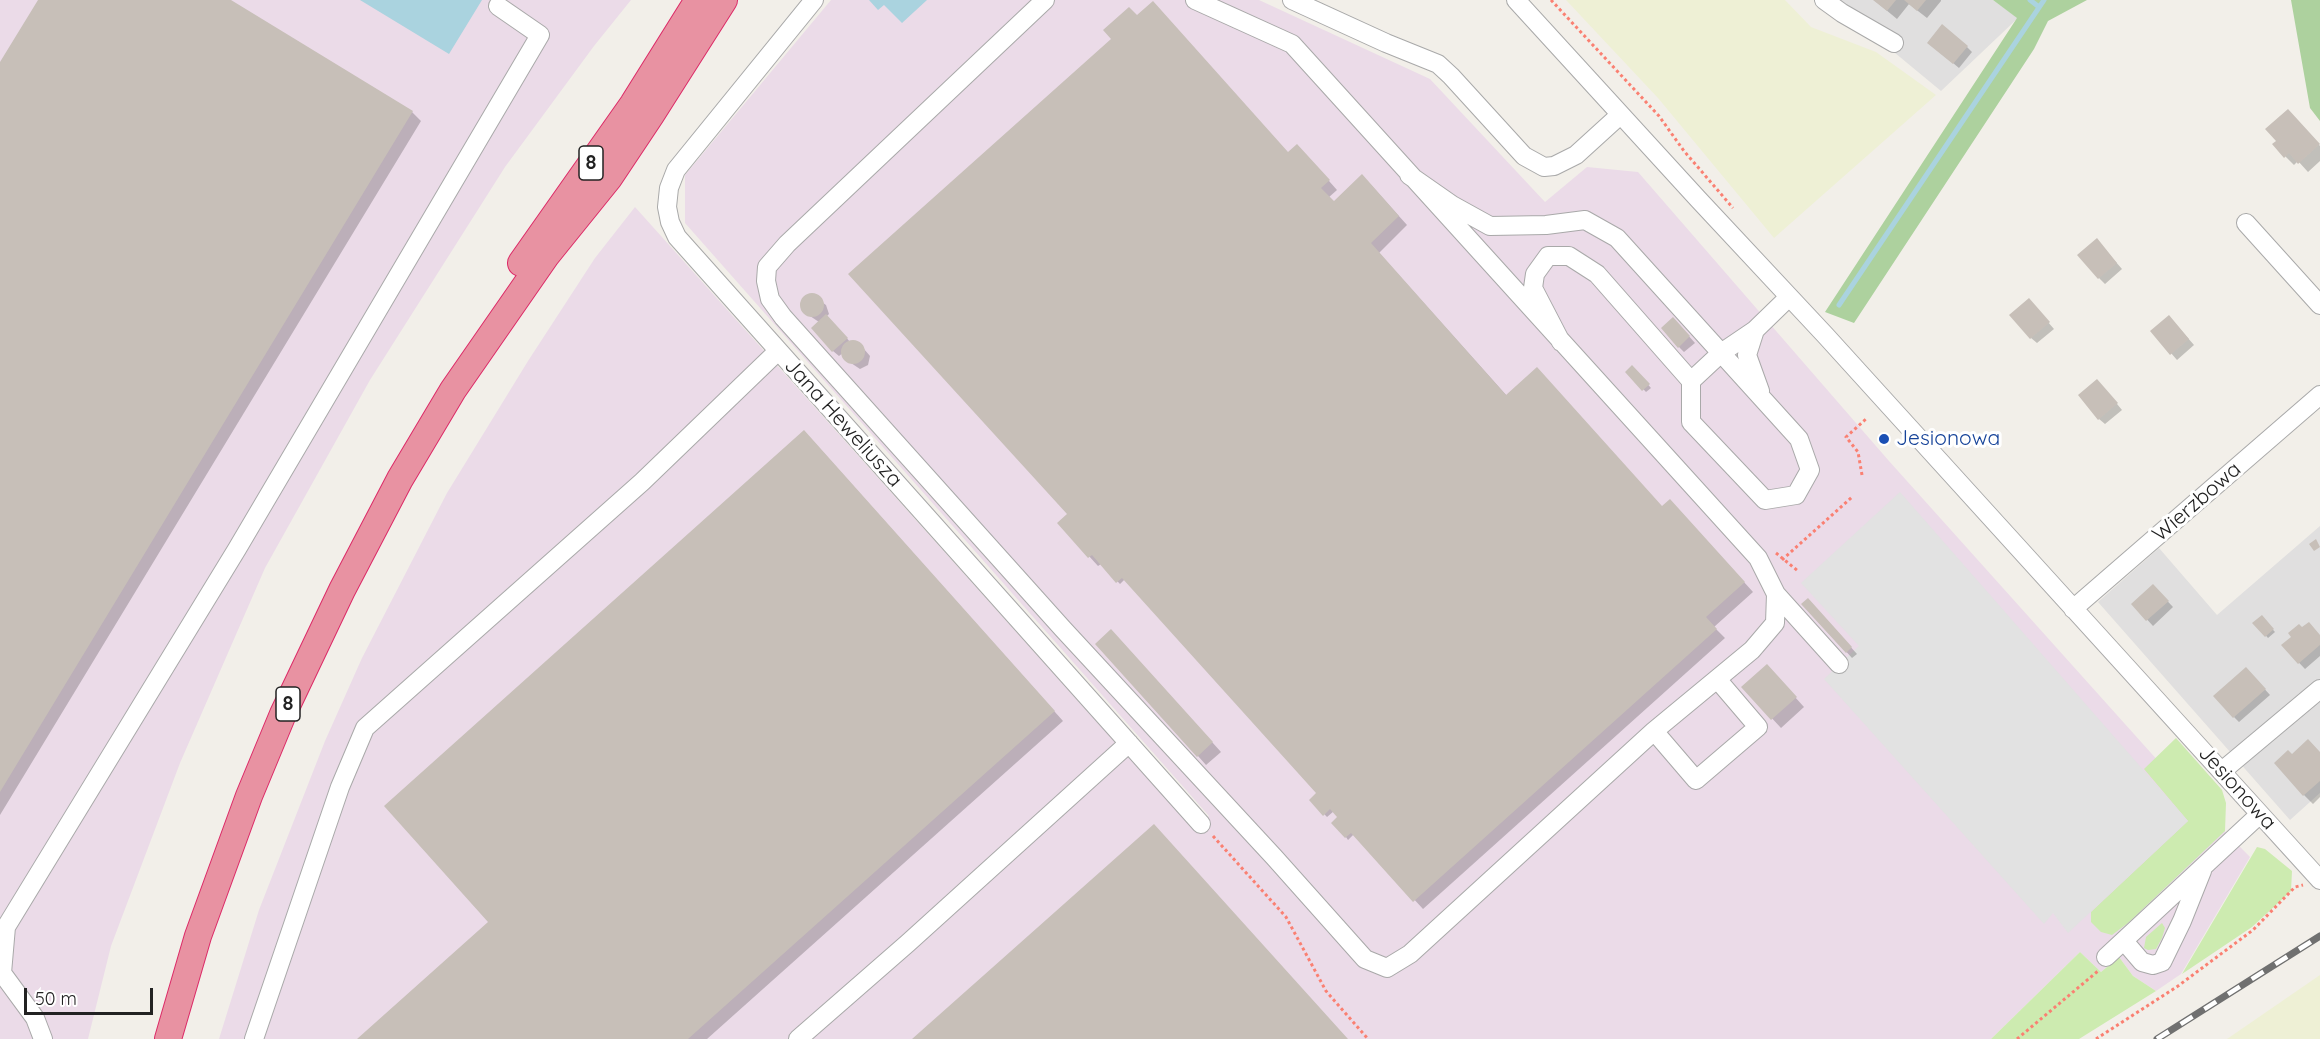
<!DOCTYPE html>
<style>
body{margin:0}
#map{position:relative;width:2320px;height:1039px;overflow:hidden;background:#f2efe9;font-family:Quicksand,sans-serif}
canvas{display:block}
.scale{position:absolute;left:24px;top:988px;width:129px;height:27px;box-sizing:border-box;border:3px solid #222;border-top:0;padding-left:8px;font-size:18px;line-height:21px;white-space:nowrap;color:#222;-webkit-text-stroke:4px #fff;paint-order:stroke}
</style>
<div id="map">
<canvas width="2320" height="1039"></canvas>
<div class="scale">50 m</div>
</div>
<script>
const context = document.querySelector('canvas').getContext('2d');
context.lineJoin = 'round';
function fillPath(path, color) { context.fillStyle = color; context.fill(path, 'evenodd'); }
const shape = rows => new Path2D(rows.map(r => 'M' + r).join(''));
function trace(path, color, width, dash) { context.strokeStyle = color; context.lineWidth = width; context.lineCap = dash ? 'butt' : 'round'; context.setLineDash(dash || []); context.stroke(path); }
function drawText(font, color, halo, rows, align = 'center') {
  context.font = font + ' Quicksand,sans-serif'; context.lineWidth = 6; context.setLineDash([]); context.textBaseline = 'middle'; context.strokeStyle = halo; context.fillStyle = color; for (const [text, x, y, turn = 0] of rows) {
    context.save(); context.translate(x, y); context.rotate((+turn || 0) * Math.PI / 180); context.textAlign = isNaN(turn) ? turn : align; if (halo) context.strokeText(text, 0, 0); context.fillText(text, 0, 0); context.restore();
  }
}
fillPath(shape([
 [1831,0,1993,0,2018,18,1941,91],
 [2320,526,2320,793,2290,820,2098,602,2159,548,2217,615]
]), '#e0dfdf');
fillPath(shape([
 [0,0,631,0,594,46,505,167,370,380,265,568,180,763,111,946,88,1039,0,1039],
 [831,0,1259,0,1430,79,1545,202,1587,167,1638,172,1889,461,2186,792,2250,857,2181,974,2156,991,2133,976,2119,957,2101,972,2080,952,1991,1039,219,1039,259,910,325,741,362,658,447,493,528,361,595,258,635,207,1194,830,1209,816,685,223,685,175]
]), '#ebdbe8');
fillPath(shape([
 [1566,0,1785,0,1811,27,1876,52,1936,95,1774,238,1658,98],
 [2320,975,2320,1039,2227,1039]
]), '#eef0d5');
fillPath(shape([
 [2176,738,2222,790,2226,803,2225,831,2128,923,2112,935,2101,932,2091,922,2091,912,2188,821,2144,769],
 [2257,847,2265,849,2292,871,2291,891,2252,927,2182,974],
 [2162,923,2165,928,2162,938,2156,949,2148,950,2144,948,2146,937],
 [2080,952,2101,972,2119,957,2133,976,2156,991,2079,1039,1991,1039]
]), '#cdebb0');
fillPath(shape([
 [1993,0,2087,0,2048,21,2034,49,1854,323,1825,312,2017,18],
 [2291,0,2320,0,2320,121,2310,108]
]), '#add19e');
fillPath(shape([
 [1900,492,2188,821,2068,933,2053,913,2044,924,1824,679,1859,646,1801,583]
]), '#e2e2e2');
fillPath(shape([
 [360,0,482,0,449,54],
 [869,0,927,0,902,23,884,5,878,10]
]), '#aad3df');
fillPath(shape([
 [40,0,228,0,412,112,421,121,0,815,0,65],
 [1874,0,1941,0,1941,1,1927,18,1909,4,1897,19],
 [1967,47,1972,52,1959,68,1935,48],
 [2297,120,2320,146,2320,161,2308,172,2298,161,2294,165,2285,156],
 [1289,154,1306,155,1337,190,1328,198,1334,203,1371,185,1407,225,1379,253,1507,396,1662,508,1679,510,1753,592,1714,627,1725,638,1423,909,1354,834,1348,840,1346,837,1333,823,1339,817,1334,811,1327,817,1311,800,1318,794,1125,579,1120,584,1101,564,1098,566,1059,523,1069,514],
 [2102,246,2122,269,2105,284,2099,278],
 [812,295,826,305,829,314,827,316,851,343,858,343,864,349,870,356,868,365,860,369,845,359,844,352,839,356,833,351,819,322,804,312,802,303,807,296],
 [2034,306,2054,329,2037,343,2031,338],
 [2174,322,2194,345,2177,360,2152,331],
 [1679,325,1695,343,1684,352,1679,347],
 [1632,367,1651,388,1646,392,1627,372],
 [2103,387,2122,410,2105,424,2099,419],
 [813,441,1063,721,707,1039,359,1039,490,922],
 [2153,586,2173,607,2153,626,2133,604],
 [1803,604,1814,606,1857,654,1852,658],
 [2261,617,2275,632,2268,638,2255,623],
 [2320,636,2320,656,2305,669,2283,646],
 [1120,640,1221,752,1206,765,1198,756],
 [2251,674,2270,695,2239,722,2234,717],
 [1775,675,1804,707,1781,728,1743,687],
 [2320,754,2320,797,2313,804,2304,795,2292,756]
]), '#0003');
trace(shape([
 [2030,0,2039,7],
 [1839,305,2044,0]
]), '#aad3df', 5);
fillPath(shape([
 [38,0,231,0,413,111,0,792,0,62],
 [1873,0,1896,0,1887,11],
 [1904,0,1926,0,1917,11],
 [1153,1,1288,152,1297,144,1330,180,1321,188,1334,201,1362,174,1399,216,1371,243,1506,395,1537,367,1662,506,1670,499,1745,582,1706,617,1717,629,1413,902,1351,833,1345,838,1331,823,1337,817,1330,809,1323,816,1309,800,1316,793,1122,578,1116,583,1092,555,1088,558,1057,523,1067,514,848,274,1111,39,1103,30,1129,7,1137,15],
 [1942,24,1968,46,1953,64,1927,43],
 [2288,109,2320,144,2298,164,2289,153,2284,158,2272,144,2276,141,2265,129],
 [2097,238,2117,263,2098,279,2077,255],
 '800 305a12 12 0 1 1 24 0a12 12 0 1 1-24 0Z',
 [2029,298,2050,322,2030,339,2009,315],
 [826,314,848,338,832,352,811,328],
 [2169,315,2189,339,2170,355,2150,331],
 [1673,317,1690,336,1678,348,1661,328],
 '841 352a12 12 0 1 1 24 0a12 12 0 1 1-24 0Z',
 [1632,365,1650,384,1642,391,1625,372],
 [2097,379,2118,403,2098,420,2078,395],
 [804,430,1055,711,688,1039,357,1039,488,922,384,806],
 [2316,539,2320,547,2314,551,2309,544],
 [2153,584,2169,601,2146,621,2131,604],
 [1808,598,1852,647,1846,653,1801,604],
 [2262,615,2274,629,2265,637,2252,623],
 [2309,622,2320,635,2320,645,2298,664,2281,645,2291,637,2288,633,2299,624,2302,627],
 [1111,629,1213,742,1197,757,1095,644],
 [1767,664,1797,697,1771,720,1741,687],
 [2246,667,2266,689,2233,718,2213,696],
 [2308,739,2320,752,2320,781,2303,796,2274,763,2288,750,2292,754],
 [1154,824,1348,1039,912,1039]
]), '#c7bfb8');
const minor = shape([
 [814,0,676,170,669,188,667,207,670,222,677,237,1201,824],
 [1045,0,787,244,767,267,766,281,770,299,783,317,1063,629,1274,857,1365,959,1387,968,1410,954,1654,731,1752,650,1775,623,1776,594],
 [1195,0,1292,44,1758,558,1776,594,1839,664],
 [1292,0,1386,43,1438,64,1451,76,1524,156,1544,167,1554,166,1576,155,1620,115],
 [1516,0,1698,199,1826,336,2320,880],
 [1824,0,1842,13,1894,43],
 [1409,175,1452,205,1490,226,1546,225,1585,220,1617,238,1799,439,1810,470,1796,495,1765,500,1691,422,1691,381,1597,274,1569,256,1548,256,1535,274,1533,288,1561,342],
 [2246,223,2320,305],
 [1755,330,1747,355,1760,391],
 [1691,381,1721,353,1755,330,1789,297],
 [2073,609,2320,395],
 [1654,731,1696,780,1758,727,1717,679],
 [2222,771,2320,689],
 [2124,941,2142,962,2153,965,2162,962,2182,921,2202,871],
 [2106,957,2260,814],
 [43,1039,35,1018,2,973,6,927,237,549,540,35,498,6],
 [254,1039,340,787,365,728,642,482,778,351],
 [798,1039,908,943,1129,743]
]);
const highway = shape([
 [521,263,633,104,698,0],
 [168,1039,198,936,249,796,283,714,342,590,400,479,453,390,546,256,609,178,651,115,724,0]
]);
trace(minor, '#a9a9a9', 20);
trace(highway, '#dc2a67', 28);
trace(shape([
 [1551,0,1659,116,1684,151,1733,208],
 [1862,475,1858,452,1846,437,1867,418],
 [1776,553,1798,571],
 [1782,560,1852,497],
 [1213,836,1286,917,1326,991,1368,1039],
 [2017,1039,2098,971],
 [2096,1039,2178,986,2253,930,2295,887,2303,885]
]), '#fa8072', 3, [3, 3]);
trace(minor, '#fff', 18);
trace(highway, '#e892a2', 26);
const rail = shape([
 [2157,1039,2320,936]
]);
trace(rail, '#707070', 7);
trace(rail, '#fff', 4.5, [14]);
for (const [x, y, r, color] of [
 [1884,439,6,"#1a4fb4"]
]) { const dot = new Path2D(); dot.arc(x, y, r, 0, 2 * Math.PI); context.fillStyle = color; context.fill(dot); trace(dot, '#fff', 2); }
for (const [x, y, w] of [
 [591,163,24],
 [288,704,24]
]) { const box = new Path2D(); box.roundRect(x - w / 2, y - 17, w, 34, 4.5); context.fillStyle = '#fff'; context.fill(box); trace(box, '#222', 1.5); }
drawText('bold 20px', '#222', null, [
 ["8",591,163],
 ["8",288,704]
]);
drawText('21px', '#222', '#fff', [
 ["Jana Heweliusza",843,423,48],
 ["Wierzbowa",2197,502,-41],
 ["Jesionowa",2237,788,48]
]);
drawText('21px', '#164399', '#fff', [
 ["Jesionowa",1896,439]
], 'left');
</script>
